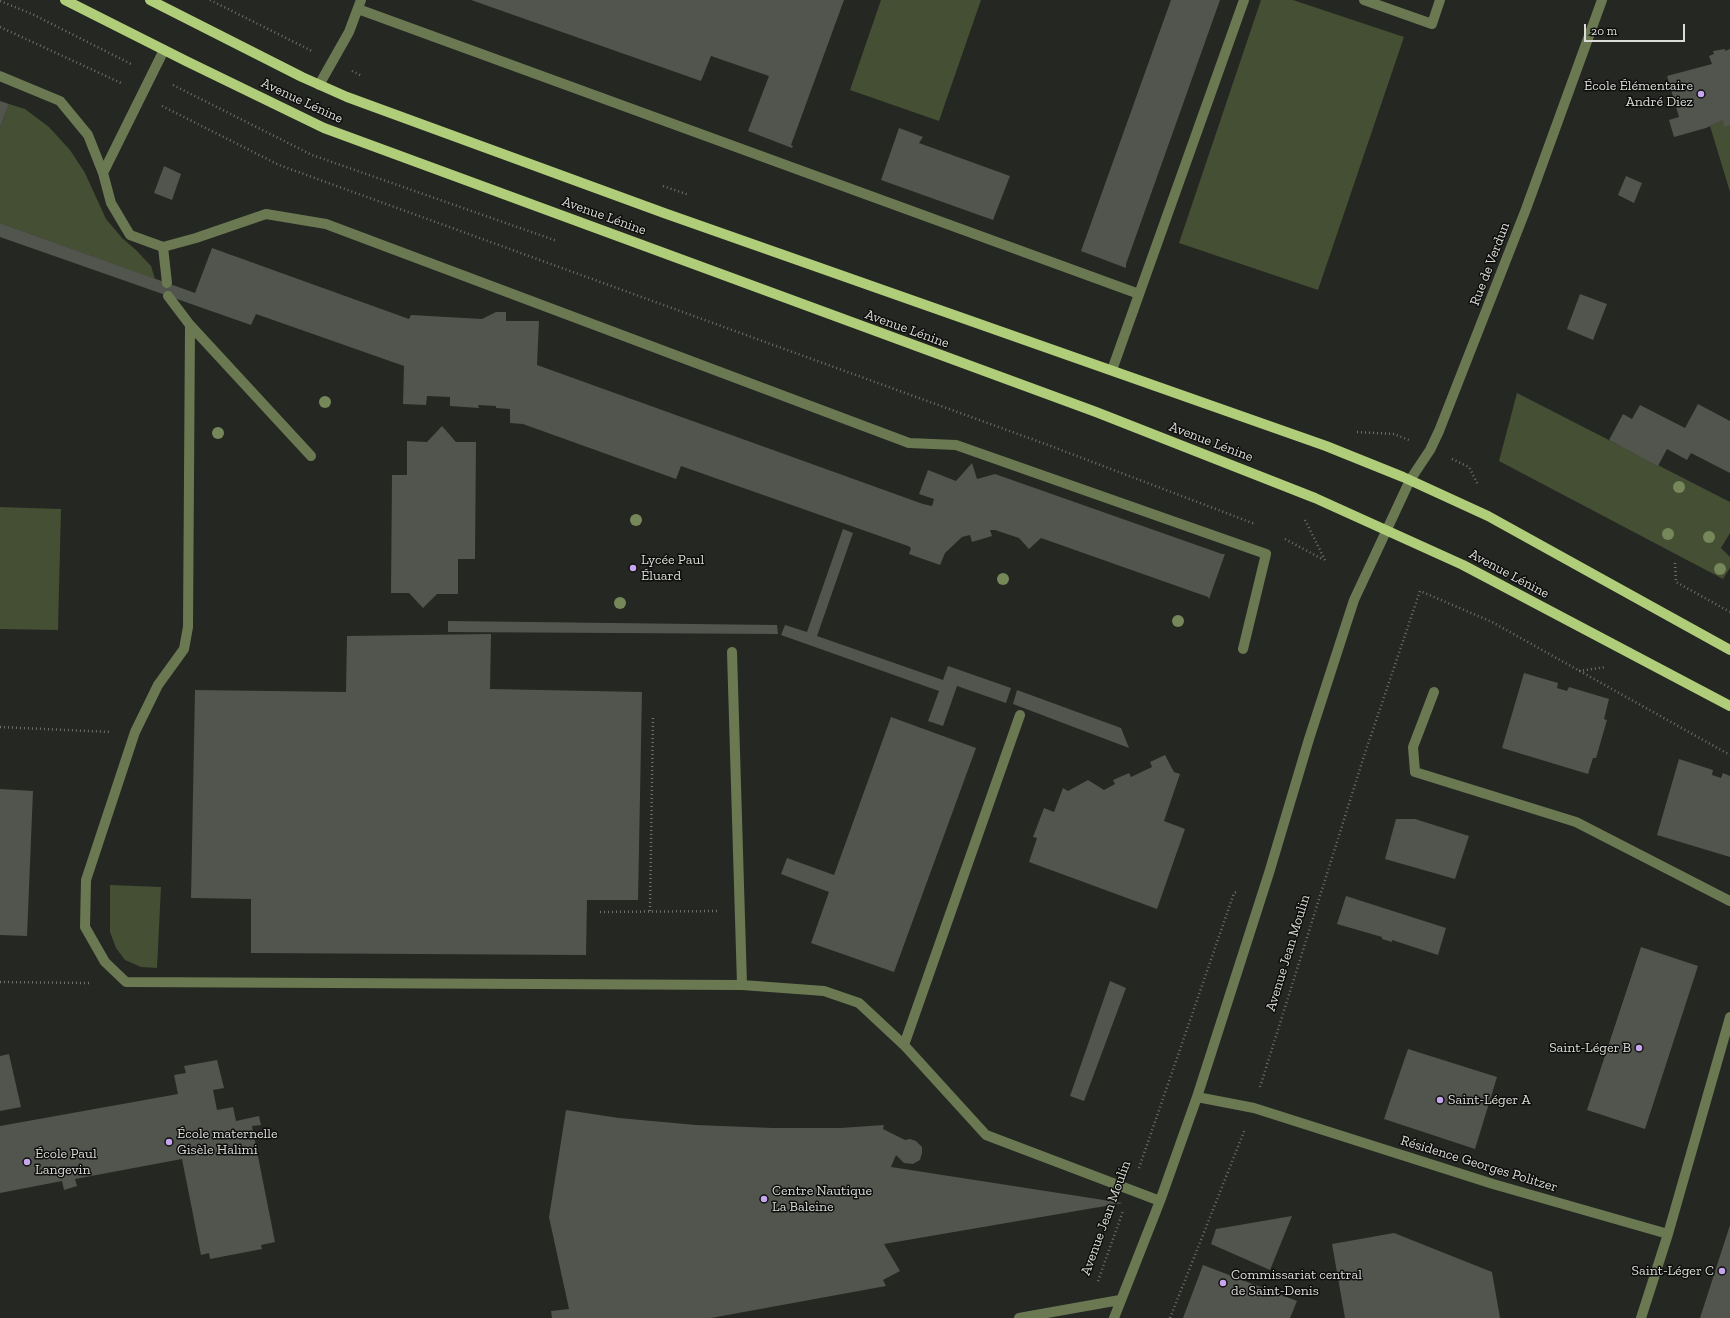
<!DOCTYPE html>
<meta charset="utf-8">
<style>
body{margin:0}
#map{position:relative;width:1730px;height:1318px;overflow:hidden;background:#252722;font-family:"Zilla Slab",serif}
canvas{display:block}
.scale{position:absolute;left:1584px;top:24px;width:101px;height:18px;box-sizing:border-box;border:2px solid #dbdcd9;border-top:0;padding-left:5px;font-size:12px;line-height:14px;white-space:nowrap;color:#dbdcd9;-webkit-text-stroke:3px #0e0f0d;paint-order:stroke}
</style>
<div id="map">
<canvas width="1730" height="1318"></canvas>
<div class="scale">20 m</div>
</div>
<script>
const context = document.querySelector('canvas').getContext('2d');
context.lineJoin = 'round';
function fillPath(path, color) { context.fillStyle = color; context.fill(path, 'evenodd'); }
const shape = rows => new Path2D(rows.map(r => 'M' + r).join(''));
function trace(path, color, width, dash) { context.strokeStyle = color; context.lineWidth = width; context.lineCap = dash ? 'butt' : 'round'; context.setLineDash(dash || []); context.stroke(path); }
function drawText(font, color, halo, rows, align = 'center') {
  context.font = font + ' "Zilla Slab",serif'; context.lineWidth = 3; context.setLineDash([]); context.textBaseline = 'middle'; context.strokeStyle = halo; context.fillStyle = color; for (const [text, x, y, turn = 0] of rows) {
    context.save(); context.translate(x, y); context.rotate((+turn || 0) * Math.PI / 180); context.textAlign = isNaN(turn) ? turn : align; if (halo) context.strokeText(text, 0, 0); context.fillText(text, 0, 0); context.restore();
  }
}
fillPath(shape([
 [881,0,981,0,939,121,850,90],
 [1261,0,1293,0,1404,37,1318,290,1179,243],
 [9,104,25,109,49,127,70,150,85,173,106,219,122,238,136,250,151,266,155,279,0,223,0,128],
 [1730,113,1730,192,1710,126,1727,118],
 [1517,393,1730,502,1730,533,1721,548,1730,557,1730,568,1723,579,1499,461],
 [0,507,61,509,58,630,0,629],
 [110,885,161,887,157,968,141,967,125,960,116,948,110,932]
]), '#454f33');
fillPath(shape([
 [471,0,844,0,791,145,793,146,792,148,748,131,769,76,711,56,701,81],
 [1171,0,1220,0,1126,264,1126,268,1081,251],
 [1725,49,1725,51,1730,49,1730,125,1724,127,1723,120,1706,128,1674,137,1669,120,1679,117,1667,76,1712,64,1709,56,1714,54,1713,51],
 [0,101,9,104,0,128],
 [899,128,923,137,919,143,1010,176,993,220,881,180],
 [164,166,181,174,172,200,154,193],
 [1626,176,1642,183,1634,203,1618,195],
 [0,223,195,293,212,248,409,319,411,315,482,319,496,312,506,312,506,321,539,321,537,365,923,504,932,506,934,499,919,494,928,470,956,481,972,463,977,479,995,474,1222,554,1225,554,1209,599,1208,597,1041,538,1029,549,1019,538,995,530,990,530,992,536,972,542,970,535,962,537,945,553,940,565,909,554,911,548,908,546,681,466,676,479,523,424,510,423,510,409,496,408,496,406,478,405,479,408,450,406,450,397,427,396,426,405,403,404,404,366,256,314,251,325,0,237],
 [1580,294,1607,304,1593,340,1567,329],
 [1698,404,1730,421,1730,473,1691,453,1687,460,1667,449,1658,466,1609,440,1623,414,1632,419,1640,405,1685,428],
 [442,426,456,442,476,442,475,559,458,559,458,594,437,594,423,608,409,593,391,593,392,475,407,475,407,441,427,442],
 [843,529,853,533,817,636,943,680,948,666,1011,688,1006,703,957,686,943,726,928,721,939,691,781,635,785,625,807,632],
 [448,621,777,625,778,634,448,632],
 [491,634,490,689,642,692,638,900,587,900,586,955,251,953,251,899,191,898,195,690,346,692,347,636],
 [1524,673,1558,683,1557,688,1567,691,1569,687,1609,699,1604,719,1607,720,1596,758,1593,758,1588,774,1502,748],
 [1017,690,1121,728,1129,748,1013,704],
 [891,717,976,748,894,972,811,943,829,892,781,874,787,858,834,875],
 [1165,755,1174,772,1180,774,1164,821,1185,829,1157,909,1029,862,1037,838,1033,837,1044,808,1054,812,1063,788,1068,791,1088,780,1104,790,1115,784,1113,780,1129,773,1131,777,1152,767,1150,762],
 [1679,759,1713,770,1712,775,1721,778,1723,773,1730,776,1730,857,1657,835],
 [0,789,33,791,27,936,0,935],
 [1396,819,1415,819,1469,836,1455,879,1385,859],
 [1346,896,1446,928,1438,955,1392,940,1392,942,1382,939,1382,937,1337,924],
 [1641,947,1698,966,1645,1129,1587,1110],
 [1110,981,1126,988,1084,1101,1070,1096],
 [1408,1049,1497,1077,1475,1149,1384,1119],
 [9,1054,21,1107,0,1111,0,1056],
 [217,1060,224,1088,213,1090,217,1110,233,1107,236,1121,259,1116,261,1125,252,1126,275,1242,261,1245,262,1249,210,1259,209,1253,201,1255,182,1159,75,1179,77,1186,64,1190,62,1181,0,1193,0,1126,178,1094,174,1075,186,1073,184,1066],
 [566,1110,619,1118,696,1125,773,1128,840,1128,884,1125,883,1129,905,1140,910,1139,916,1141,922,1147,922,1153,920,1160,913,1164,904,1163,896,1155,891,1167,1123,1203,884,1244,900,1271,883,1280,886,1286,711,1318,552,1318,551,1311,569,1309,549,1217],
 [1292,1216,1270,1270,1211,1244,1216,1229],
 [1730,1225,1730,1318,1700,1318],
 [1394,1233,1492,1272,1500,1318,1345,1318,1332,1244],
 [1203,1265,1297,1301,1290,1318,1183,1318]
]), '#52544e');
trace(shape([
 [210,0,312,51],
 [0,1,32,14,131,64],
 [0,27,121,83],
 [352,71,362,76],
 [173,85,312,155,557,241],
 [162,106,279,165,1048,445,1255,524],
 [663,186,689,195],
 [1357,432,1394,434,1409,440],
 [1452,459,1469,467,1478,485],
 [1305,520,1325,560],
 [1285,539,1324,560],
 [1675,563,1676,582,1730,612],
 [1579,671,1606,667],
 [0,727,111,732],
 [650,911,653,716],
 [600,912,717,911],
 [0,982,91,983],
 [1260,1087,1364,756,1420,591,1492,622,1730,755],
 [1139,1168,1234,893,1238,891],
 [1098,1281,1123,1211],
 [1170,1318,1245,1129]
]), '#70716d', 2.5, [1, 3]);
trace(shape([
 [1364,0,1432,24,1440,0],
 [358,9,1139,294],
 [0,76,60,101,88,135,103,173,111,203,130,235,163,247,196,238,266,214,326,224,909,443,956,445,1266,554,1243,649],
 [319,85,349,32,361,0],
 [103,173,164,50],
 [163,247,167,283],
 [168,296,190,325],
 [1112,370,1244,0],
 [311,456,190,325,188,627,184,649,158,685,135,732,86,880,85,927,105,962,126,982,742,985,732,652],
 [1434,692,1413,747,1415,772,1576,822,1730,901],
 [742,985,824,991,859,1003,904,1045,986,1135,1160,1201],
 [904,1045,1020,715],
 [1197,1097,1254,1108,1493,1184,1668,1234,1641,1318],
 [1668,1234,1730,1017],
 [1019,1318,1120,1300],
 [1114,1318,1160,1201,1197,1097,1269,873,1309,739,1354,600,1410,480,1430,450,1439,431,1526,209,1602,0]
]), '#6b7952', 10);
trace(shape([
 [65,0,186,61,324,128,1096,412,1315,498,1463,565,1730,706],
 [150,0,302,77,347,97,664,213,1326,446,1403,477,1488,516,1730,650]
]), '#b0ce79', 10);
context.fillStyle = '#76875a';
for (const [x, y] of [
 [325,402],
 [218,433],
 [1679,487],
 [636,520],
 [1668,534],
 [1709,537],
 [1720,569],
 [1003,579],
 [620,603],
 [1178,621]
]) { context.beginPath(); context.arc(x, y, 6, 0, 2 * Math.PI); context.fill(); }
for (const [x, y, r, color] of [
 [1701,94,4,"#c7a6ef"],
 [633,568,4,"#c7a6ef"],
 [1639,1048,4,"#c7a6ef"],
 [1440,1100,4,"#c7a6ef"],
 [169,1142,4,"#c7a6ef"],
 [27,1162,4,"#c7a6ef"],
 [764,1199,4,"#c7a6ef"],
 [1722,1271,4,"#c7a6ef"],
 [1223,1283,4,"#c7a6ef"]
]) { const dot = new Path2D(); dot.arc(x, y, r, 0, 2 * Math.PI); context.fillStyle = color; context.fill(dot); trace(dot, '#0e0f0d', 1.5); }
drawText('14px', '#dbdcd9', '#0e0f0d', [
 ["École Élémentaire",1693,86,"right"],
 ["André Diez",1693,102,"right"],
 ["Lycée Paul",641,560],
 ["Éluard",641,576],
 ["Saint-Léger B",1631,1048,"right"],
 ["Saint-Léger A",1448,1100],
 ["École maternelle",177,1134],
 ["Gisèle Halimi",177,1150],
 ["École Paul",35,1154],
 ["Langevin",35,1170],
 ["Centre Nautique",772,1191],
 ["La Baleine",772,1207],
 ["Saint-Léger C",1714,1271,"right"],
 ["Commissariat central",1231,1275],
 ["de Saint-Denis",1231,1291]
], 'left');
drawText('14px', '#dbdcd9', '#0e0f0d', [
 ["Avenue Lénine",302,101,25],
 ["Avenue Lénine",604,216,20],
 ["Rue de Verdun",1490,264,-69],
 ["Avenue Lénine",907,329,20],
 ["Avenue Lénine",1211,442,21],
 ["Avenue Lénine",1509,574,28],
 ["Avenue Jean Moulin",1288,953,-73],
 ["Résidence Georges Politzer",1479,1164,17],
 ["Avenue Jean Moulin",1106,1218,-70]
]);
</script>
